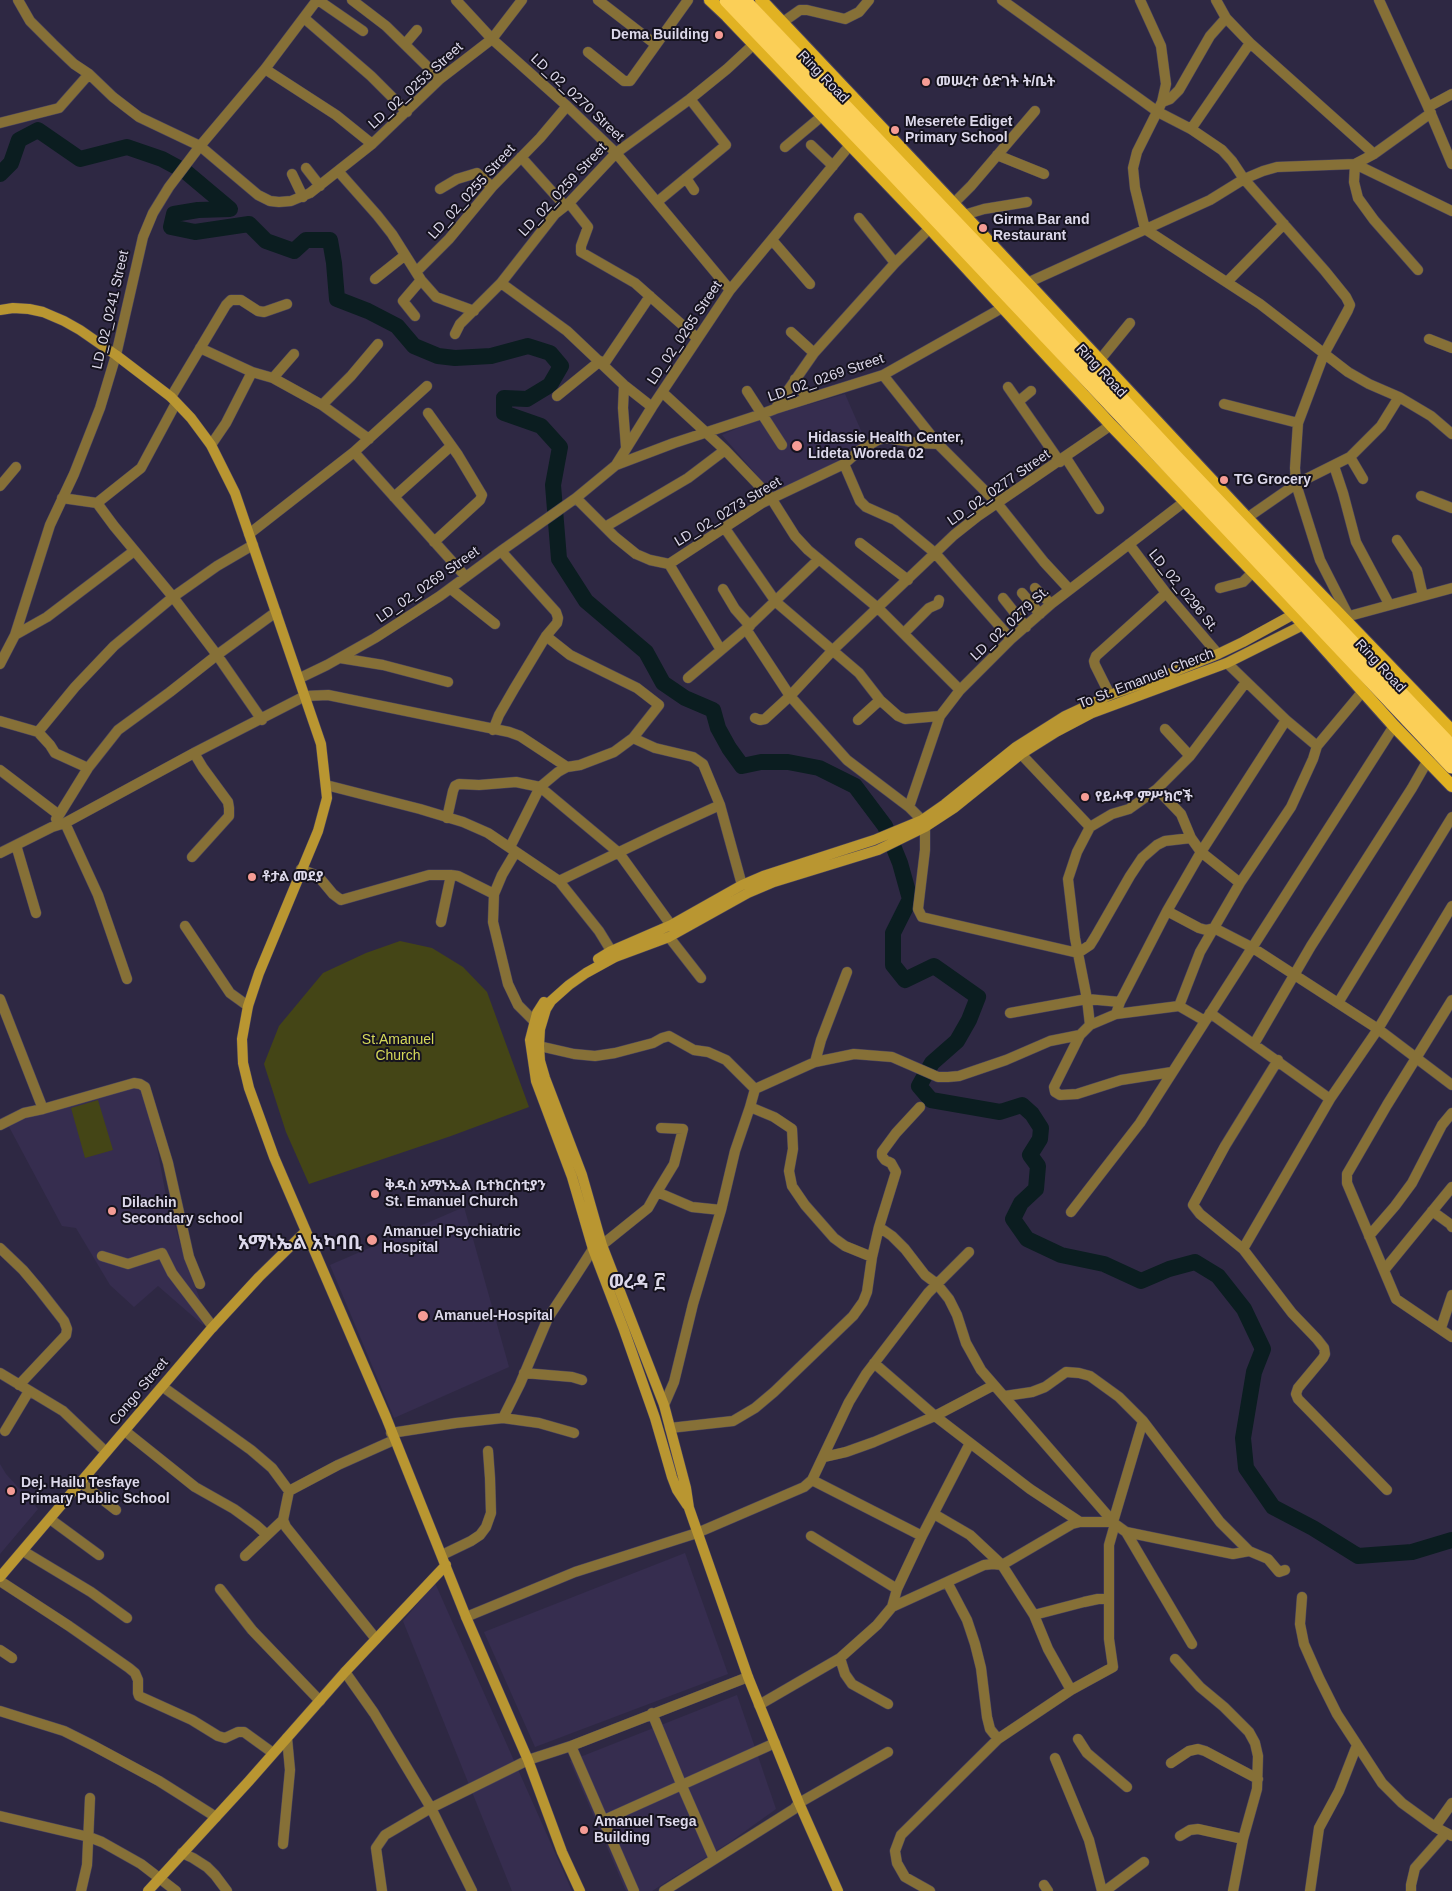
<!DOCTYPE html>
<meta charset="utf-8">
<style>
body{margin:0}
canvas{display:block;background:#2e2843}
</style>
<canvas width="1452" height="1891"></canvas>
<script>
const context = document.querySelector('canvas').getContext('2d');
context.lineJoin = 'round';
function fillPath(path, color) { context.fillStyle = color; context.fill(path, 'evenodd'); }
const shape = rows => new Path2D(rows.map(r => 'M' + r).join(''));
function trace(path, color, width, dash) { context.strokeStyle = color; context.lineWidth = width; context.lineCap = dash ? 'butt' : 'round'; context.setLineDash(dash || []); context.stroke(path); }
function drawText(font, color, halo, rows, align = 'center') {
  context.font = font + ' Arial,"Noto Sans Ethiopic",sans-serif'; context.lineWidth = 4; context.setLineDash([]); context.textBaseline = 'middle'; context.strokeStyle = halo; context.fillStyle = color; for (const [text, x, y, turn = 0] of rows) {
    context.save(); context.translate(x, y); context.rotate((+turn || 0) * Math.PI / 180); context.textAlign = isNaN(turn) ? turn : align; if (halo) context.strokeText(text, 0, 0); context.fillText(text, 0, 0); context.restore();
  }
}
fillPath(shape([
 [845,394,866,442,849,460,778,490,767,487,722,435,759,419],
 [145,1082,166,1196,186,1263,208,1320,203,1325,158,1286,134,1307,110,1285,76,1228,62,1226,7,1123],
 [464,1207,509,1367,394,1418,330,1265],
 [0,1464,6,1474,38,1509,0,1554],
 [685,1553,728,1674,535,1747,484,1632],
 [435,1583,572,1891,512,1891,403,1621],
 [737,1695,776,1809,730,1842,652,1891,626,1891,570,1761]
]), '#362d4f');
fillPath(shape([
 [400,941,432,948,463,967,487,992,529,1107,451,1136,309,1184,286,1132,264,1064,279,1026,323,973,366,953],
 [98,1100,113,1150,85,1158,71,1108]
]), '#444516');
trace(shape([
 [0,174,11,163,19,140,38,130,80,159,127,147,162,159,186,172,230,209,198,210,174,214,171,227,195,232,249,224,266,241,294,251,306,240,330,240,334,263,337,299,368,311,397,326,414,346,438,356,455,358,491,356,528,346,550,353,561,366,550,385,527,399,504,398,504,413,541,426,560,447,553,485,559,559,586,601,646,652,663,683,685,698,713,710,718,728,729,748,742,766,761,762,788,762,819,768,855,786,885,826,900,863,910,899,893,933,893,965,905,980,934,966,978,997,969,1020,957,1041,932,1063,919,1086,931,1100,1000,1112,1022,1105,1032,1114,1041,1128,1040,1139,1030,1155,1038,1166,1036,1189,1021,1203,1013,1219,1027,1239,1061,1255,1104,1264,1141,1281,1169,1269,1195,1262,1218,1276,1244,1309,1263,1349,1254,1372,1243,1438,1246,1468,1273,1507,1313,1528,1358,1556,1412,1552,1452,1540]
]), '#0b1d20', 16);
const street = shape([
 [18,0,30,21,53,44,74,64,89,74,113,97,139,117,200,146,258,195,270,201,279,202,291,201,310,193,372,144,440,79,492,39,522,0],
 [318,0,363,31],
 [352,0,386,26,440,79],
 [456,0,492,39,567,106,616,153,730,290],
 [598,0,655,44],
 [1002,0,1158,112,1191,129,1222,150,1232,161,1244,179,1325,271,1346,297,1350,305,1348,310,1324,354,1298,423,1295,468,1296,484,1320,560,1348,615],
 [1140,0,1161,46,1166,84,1162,102,1137,152,1133,168,1135,188,1145,229,1260,304,1348,372,1369,384,1399,397],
 [1216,0,1226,18,1250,43,1374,154],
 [1379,0,1428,107,1452,164],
 [304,18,371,76,407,112],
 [783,22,800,10,807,10,845,19,859,12,869,0],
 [405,44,417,30],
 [588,52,624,81,630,81,688,0],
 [265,69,336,115,372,144],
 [1162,102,1170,99,1179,90,1210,36,1226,18],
 [1428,107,1452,94],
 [0,123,59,108,89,74],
 [1191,129,1250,43],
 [811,145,833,166],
 [785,147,822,116],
 [997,155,1044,174],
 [521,157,565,206],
 [306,168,320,186],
 [338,171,377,215,392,234,421,280,436,297,474,311],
 [292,174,303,197],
 [686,178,694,190],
 [440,189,457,179,477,173,492,187],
 [657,202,726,145,690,99],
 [569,203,588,227,581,246,581,252,635,283,697,338],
 [953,204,971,186,1035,111],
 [964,215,984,209,1027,202],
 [859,218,895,263],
 [772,240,810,284],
 [1418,270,1374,220,1358,198,1354,182,1355,164,1452,211],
 [416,272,449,239,492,187,540,138,567,106],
 [375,279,404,256],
 [1227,282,1284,224],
 [501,283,567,331,624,385,652,407],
 [1027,283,1210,200,1244,179,1263,171,1277,167,1355,164,1374,154,1431,113],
 [415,316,403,301,421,280],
 [791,332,814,353],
 [455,334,460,324,501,283,555,214,569,203,616,153,690,99,727,69,754,44],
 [1429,339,1452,348],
 [200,348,252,372],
 [1099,361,1130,323],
 [604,364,650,296],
 [883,375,938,444,997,503,1044,562,1069,589],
 [273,378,294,354],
 [795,379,807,399],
 [624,385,623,408,626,447],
 [1008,387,1060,462],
 [747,391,782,445],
 [662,392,725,450,771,498,795,536,808,550,878,608,960,690],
 [557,396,600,361],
 [171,397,226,305,231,300,241,300,258,311,264,312,287,304],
 [1019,401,1031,391],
 [1224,404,1298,423],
 [322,405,351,376,378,344],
 [775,409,814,353,895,263,930,228],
 [428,413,458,455,482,495,480,500,434,542],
 [211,445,226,423,252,372,273,378,322,405,369,439],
 [354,452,466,577],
 [1350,457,1363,479],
 [1066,458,1099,509],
 [844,464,860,501,866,507,895,520,935,553,1011,639],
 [616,465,652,407,730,290,850,145],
 [1334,466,1343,493,1356,542,1389,604],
 [0,486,16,467],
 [1421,496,1452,508],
 [394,497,451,446],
 [62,498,97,503,114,526,173,597,217,655,262,720],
 [576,498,615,537,636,554,650,560,669,564,721,650],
 [97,503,141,468,176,403],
 [1247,518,1296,484,1350,457,1381,426,1399,397,1431,416,1452,434],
 [605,527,688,478,725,450],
 [724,527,776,602,859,673,880,700,898,716,905,719,940,716],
 [249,534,354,452,427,386],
 [1397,540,1417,570,1423,596],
 [860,543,908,580],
 [1129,544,1166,593,1218,654],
 [669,564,762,503,844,464,860,450,878,440,886,438,918,443,938,444],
 [1035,588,1051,604],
 [1220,588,1243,582,1253,572],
 [451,589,495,624],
 [723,589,735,609,750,626],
 [1022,593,1040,614],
 [1003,598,1026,627],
 [1342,618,1452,588],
 [746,629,790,696,838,750,847,760,909,807,922,820,925,827,925,850,918,909,922,917,1078,953,1090,945,1095,937,1130,876,1142,858,1157,845,1165,841,1191,838],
 [904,633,929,608,938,604,939,600],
 [15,635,47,617,134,551],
 [340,658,383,665,448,682],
 [1227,663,1286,720,1201,852,1167,911,1199,928,1206,930,1214,928,1253,948,1378,1029,1452,1085],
 [0,664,15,635,50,525,74,474,100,408,116,355,143,237,153,213,169,187,200,146,265,69,317,0],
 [300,678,327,665,375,638,440,596,501,551,576,498,616,465,674,443,762,414,775,409,883,375,1002,308],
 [688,678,746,629,819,559],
 [1110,695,1095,665,1094,661,1096,656,1166,593],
 [755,718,760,720,765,719,790,696,833,650,954,535,978,516,1111,425],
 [858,720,880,700],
 [1286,720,1317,746],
 [0,721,38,732,75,687,114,646,173,597,217,566,253,545],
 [1165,729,1190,756],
 [493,730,499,715,514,689,546,636,557,623,558,618,556,612,501,551],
 [38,732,50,745,55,753,88,768],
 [633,738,655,748,693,757,703,764,720,805,742,885],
 [1021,754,1090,827,1112,814,1129,809,1157,789,1190,756,1246,682],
 [0,770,59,815,56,819],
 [326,785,420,809,463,822,488,833,559,881,599,931,615,957],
 [1157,789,1181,814,1191,838,1201,852,1240,883],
 [909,807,940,716,960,690,1011,639,1051,604,1184,502],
 [59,815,88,768,118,730,170,692,217,655,276,612],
 [447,818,453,791,455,786,459,784,479,785,516,782,540,787,619,853,671,925],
 [65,823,98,895,127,979],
 [16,845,36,913],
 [510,847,540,787,558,772,567,767,580,765,614,752,633,738,659,705,637,688,570,655,546,636],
 [0,853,52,827,65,823,194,753,305,696,328,695,509,732,520,736,567,767],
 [515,853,502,875,494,894,493,922,508,984,518,1005,534,1021,541,1024],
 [192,857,229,816,229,808,228,802,203,768,194,753],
 [301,869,318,876,333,894,341,900,429,875,451,875,458,876,494,894],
 [559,881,661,832,720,805],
 [441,922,451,875],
 [185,926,230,993,248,1006],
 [669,937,701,978],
 [0,999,43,1109],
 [1452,1000,1387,1105,1347,1174,1347,1183,1396,1299,1452,1337],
 [1338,1003,1452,817],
 [1179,1006,1200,952,1240,883,1291,807,1313,759,1317,746,1363,691],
 [1010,1013,1087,999,1120,1002],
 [1210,1013,1330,1099],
 [1116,1014,1120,1002,1167,911],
 [1090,1025,1087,999,1075,938,1068,879,1077,852,1090,827],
 [1080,1035,1054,1087,1055,1092,1060,1095,1077,1094,1121,1080,1172,1072],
 [1254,1044,1311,946,1412,788,1428,760],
 [539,1046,574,1054,595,1056,615,1053,653,1043,662,1038,669,1036,694,1050,708,1052,726,1060,755,1089],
 [1278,1060,1225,1146,1193,1205,1200,1214,1243,1249,1292,1313,1317,1339,1324,1348,1325,1354,1323,1358,1298,1388,1296,1394,1298,1399,1387,1490],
 [815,1062,854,1054,892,1057,938,1077,948,1077,959,1076,1006,1060,1050,1041,1080,1035,1090,1025,1116,1014,1179,1006,1205,1021],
 [750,1107,755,1089,815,1062,821,1040,847,972],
 [0,1125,24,1113,43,1109,134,1083,140,1084,145,1087,168,1163,189,1257,200,1284],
 [657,1192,674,1164,683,1129,661,1128],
 [1432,1211,1450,1224,1452,1227],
 [1071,1212,1140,1123,1394,726],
 [879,1227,896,1172,891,1163,885,1160,882,1156,882,1152,896,1133,920,1107],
 [1369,1236,1395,1206,1412,1183,1442,1125,1452,1113],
 [0,1248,23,1270,39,1289,64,1321,67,1329,66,1335,19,1385],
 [1243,1249,1330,1099,1378,1029,1452,906],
 [102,1256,128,1264,162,1253,172,1273,213,1327],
 [1385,1269,1452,1187],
 [1441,1328,1452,1295],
 [874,1363,935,1416,1030,1489,1080,1522],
 [0,1373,63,1411,106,1452],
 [524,1373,572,1377,582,1380],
 [163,1387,251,1450,272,1468,289,1491,338,1465,394,1440],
 [1005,1396,1032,1392,1045,1387,1066,1372,1079,1373,1090,1376,1119,1397,1143,1421],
 [664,1405,674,1382,693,1304,721,1210,735,1151,750,1107,774,1117,792,1129,793,1149,789,1171,792,1186,805,1205,834,1238,845,1246,872,1257],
 [503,1418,539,1423,574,1433],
 [670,1428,733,1421,755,1408,774,1392,853,1316,863,1302,867,1292,872,1257,879,1227,892,1236,905,1249,925,1275,937,1284,949,1299,957,1315,966,1343,981,1370,1115,1524,1126,1532,1192,1644],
 [5,1431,29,1391],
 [125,1431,195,1487,234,1509,256,1525,267,1535],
 [391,1433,456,1423,503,1418,520,1384,548,1318,575,1277,593,1249,602,1245,648,1208,657,1192,692,1207,721,1210],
 [824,1457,846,1452,874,1442,935,1416,994,1385],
 [812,1480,922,1536],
 [80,1482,116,1510],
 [289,1491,283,1520,286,1527,376,1639],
 [934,1514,970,1535,1002,1565,1034,1615,1048,1649,1071,1690],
 [50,1519,99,1555],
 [1126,1532,1233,1554,1249,1551],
 [811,1536,897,1589],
 [23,1551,91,1592,127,1618],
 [442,1555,471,1541,480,1535,486,1527,491,1513,490,1478,488,1451],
 [245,1556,283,1520],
 [0,1581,69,1626,129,1668,135,1673,138,1680,138,1693,139,1696,192,1720,218,1736,225,1738,238,1732,244,1732,273,1753],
 [947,1582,967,1620,975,1644,981,1668,987,1717,990,1729,998,1739],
 [220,1589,252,1630,320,1701],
 [1302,1597,1300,1624,1304,1644,1319,1678,1337,1714,1382,1783,1402,1803,1435,1827,1452,1836],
 [892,1607,984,1565,993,1564,1002,1565,1072,1524,1080,1522,1113,1522,1143,1421,1220,1522,1249,1551,1268,1559,1279,1572,1285,1570],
 [1034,1615,1084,1602,1098,1599,1109,1599],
 [466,1617,575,1572,697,1533,804,1487,812,1480,849,1402,866,1374,928,1293,969,1252],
 [0,1650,12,1658],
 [840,1658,845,1674,852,1684,888,1704],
 [1175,1659,1200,1687,1224,1707,1249,1732,1255,1743,1258,1756,1257,1789,1243,1839,1233,1891],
 [345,1672,374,1713,431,1808,472,1891],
 [759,1705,840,1658,877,1625,892,1607,897,1589,922,1536,970,1443],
 [0,1711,64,1731,92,1745,159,1781,216,1817],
 [652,1713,682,1786,714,1859],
 [1078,1739,1087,1753,1127,1787],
 [571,1746,634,1891],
 [1055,1758,1089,1840,1102,1891],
 [1171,1763,1189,1751,1198,1749,1205,1751,1258,1779],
 [0,1816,89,1837,102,1842,141,1864,176,1891],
 [604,1820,775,1743],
 [1435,1827,1452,1803],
 [1180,1836,1190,1830,1198,1829,1243,1839],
 [283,1844,290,1770,287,1738],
 [182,1853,193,1858,207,1867,215,1875,227,1891],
 [1044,1885,1048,1891],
 [81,1891,87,1865,90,1798],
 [382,1891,376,1848,385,1835,431,1808,528,1760,571,1746,748,1677],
 [664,1891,794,1809,799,1803,888,1752],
 [930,1891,905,1877,897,1863,895,1851,901,1835,998,1739,1071,1690,1113,1667,1109,1639,1109,1545,1115,1524],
 [1105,1891,1144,1862],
 [1310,1891,1319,1828,1339,1791,1357,1745],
 [1411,1891,1411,1885,1415,1868,1446,1833]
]);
const secondary = shape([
 [0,310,13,308,29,309,43,312,64,321,80,330,116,355,171,397,191,418,211,445,235,493,321,744,327,798,318,831,259,973,248,1006,242,1039,243,1063,249,1088,274,1157,386,1417,466,1617,528,1760,562,1852,580,1891],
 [598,959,611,951,671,925,742,885,763,876,874,840,922,820,945,804,1016,747,1065,716,1110,695,1161,677,1218,654,1243,642,1294,614],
 [544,1002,537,1013,530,1040,536,1081,572,1177,593,1249,624,1330,655,1418,672,1477,677,1490,687,1505],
 [0,1577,211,1329,259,1277,306,1231],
 [148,1891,249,1781,345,1672,446,1565],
 [838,1891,799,1803,748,1677,689,1508,686,1488,664,1405,602,1245,582,1175,545,1078,540,1061,539,1046,540,1029,546,1009,551,1001,569,985,586,973,615,957,669,937,748,893,774,882,878,850,925,827,954,808,1021,754,1056,732,1092,713,1227,663,1303,625]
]);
const primary = shape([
 [710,0,727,16,930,228,1111,425,1294,614,1394,726,1452,786],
 [761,0,964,215,1247,518,1452,731]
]);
const highway = shape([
 [727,0,890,170,1452,766],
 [743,0,1023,294,1177,459,1452,748]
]);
trace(street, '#4a445e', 11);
trace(secondary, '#4a445e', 11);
trace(primary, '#4a445e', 14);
trace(highway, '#4a445e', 16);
trace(street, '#867037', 10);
trace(secondary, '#b99631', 10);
trace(primary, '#e1b222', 12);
trace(highway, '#fbcf57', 15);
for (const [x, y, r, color] of [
 [719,35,5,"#f59c95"],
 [926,82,5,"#f59c95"],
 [895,130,5,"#f59c95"],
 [983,228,5,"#f59c95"],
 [797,446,6,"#f59c95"],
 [1224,480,5,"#f59c95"],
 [1085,797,5,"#f59c95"],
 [252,877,5,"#f59c95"],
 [375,1194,5,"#f59c95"],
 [112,1211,5,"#f59c95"],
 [372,1240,6,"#f59c95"],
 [423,1316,6,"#f59c95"],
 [11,1491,5,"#f59c95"],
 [584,1830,5,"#f59c95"]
]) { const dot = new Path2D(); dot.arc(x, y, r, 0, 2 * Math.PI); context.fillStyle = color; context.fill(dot); trace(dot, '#16131f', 2); }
drawText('bold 14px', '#dcd8ea', '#16131f', [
 ["Dema Building",709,35,"right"],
 ["መሠረተ ዕድገት ት/ቤት",936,82],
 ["Meserete Ediget",905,122],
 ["Primary School",905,138],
 ["Girma Bar and",993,220],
 ["Restaurant",993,236],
 ["Hidassie Health Center,",808,438],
 ["Lideta Woreda 02",808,454],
 ["TG Grocery",1234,480],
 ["የይሖዋ ምሥክሮች",1095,797],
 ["ቶታል መደያ",262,877],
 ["ቅዱስ አማኑኤል ቤተክርስቲያን",385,1186],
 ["St. Emanuel Church",385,1202],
 ["Dilachin",122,1203],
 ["Secondary school",122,1219],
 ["Amanuel Psychiatric",383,1232],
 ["Hospital",383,1248],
 ["Amanuel-Hospital",434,1316],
 ["Dej. Hailu Tesfaye",21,1483],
 ["Primary Public School",21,1499],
 ["Amanuel Tsega",594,1822],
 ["Building",594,1838]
], 'left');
drawText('14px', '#dcd8ea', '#16131f', [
 ["Ring Road",823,77,46],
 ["LD_02_0253 Street",416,86,-42],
 ["LD_02_0270 Street",577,98,43],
 ["LD_02_0259 Street",563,190,-47],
 ["LD_02_0255 Street",472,192,-48],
 ["LD_02_0241 Street",111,310,-77],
 ["LD_02_0265 Street",685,333,-56],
 ["Ring Road",1101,371,47],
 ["LD_02_0269 Street",826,378,-19],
 ["LD_02_0277 Street",999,488,-35],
 ["LD_02_0273 Street",728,512,-31],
 ["LD_02_0269 Street",428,585,-35],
 ["LD_02_0296 St.",1183,591,51],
 ["LD_02_0279 St.",1010,624,-43],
 ["Ring Road",1380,666,47],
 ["To St. Emanuel Cherch",1146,679,-21],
 ["Congo Street",139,1392,-50]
]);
drawText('14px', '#d6da59', '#16131f', [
 ["St.Amanuel",398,1040],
 ["Church",398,1056]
]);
drawText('bold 19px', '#dcd8ea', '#16131f', [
 ["አማኑኤል አካባቢ",300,1244],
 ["ወረዳ ፫",637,1283]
]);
</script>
